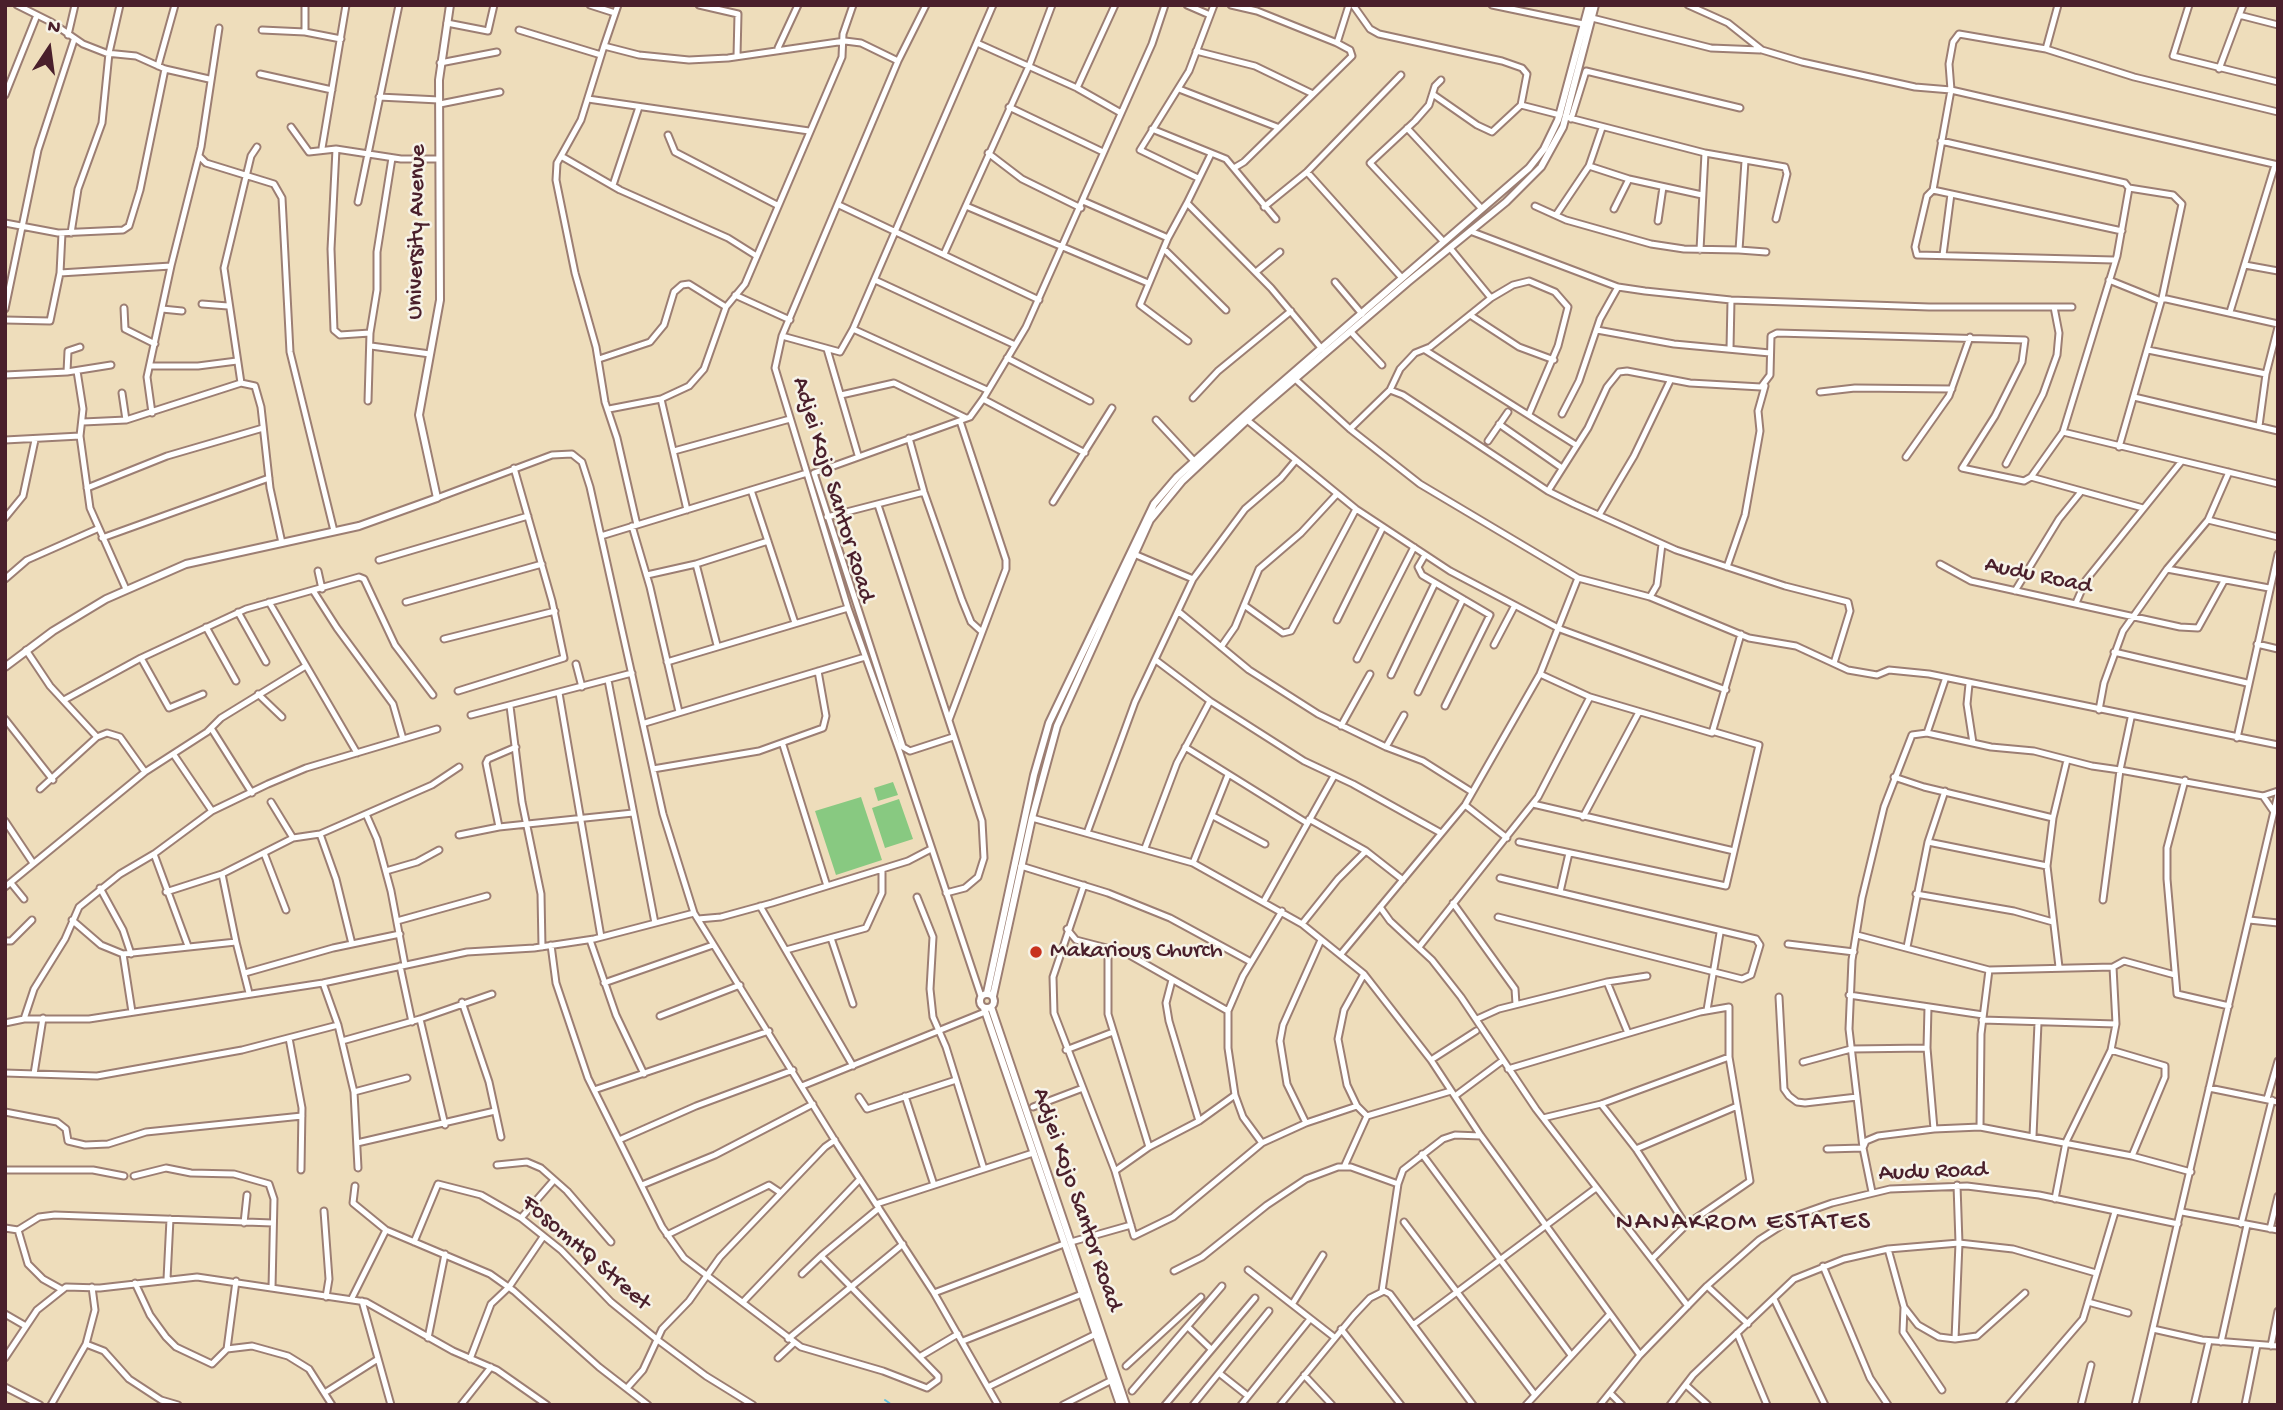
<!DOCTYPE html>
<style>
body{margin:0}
#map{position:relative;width:2283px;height:1410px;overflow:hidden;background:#edb;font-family:"Gochi Hand",sans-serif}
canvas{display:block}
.frame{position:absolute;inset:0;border:7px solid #4a1f2b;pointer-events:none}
.north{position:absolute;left:14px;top:14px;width:70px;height:70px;-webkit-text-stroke:5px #f7f3e8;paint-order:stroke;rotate:13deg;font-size:19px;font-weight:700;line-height:28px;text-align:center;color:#4a1f2b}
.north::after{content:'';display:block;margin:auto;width:24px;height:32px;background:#4a1f2b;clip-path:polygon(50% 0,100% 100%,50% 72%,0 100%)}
</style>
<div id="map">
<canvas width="2283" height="1410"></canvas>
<div class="frame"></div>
<div class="north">N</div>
</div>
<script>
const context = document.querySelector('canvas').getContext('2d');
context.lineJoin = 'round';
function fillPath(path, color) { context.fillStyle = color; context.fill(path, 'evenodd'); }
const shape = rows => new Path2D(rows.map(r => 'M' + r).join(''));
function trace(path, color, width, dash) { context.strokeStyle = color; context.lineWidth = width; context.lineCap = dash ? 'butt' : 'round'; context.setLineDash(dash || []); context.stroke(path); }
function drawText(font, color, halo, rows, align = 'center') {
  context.font = font + ' "Gochi Hand",sans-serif'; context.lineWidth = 5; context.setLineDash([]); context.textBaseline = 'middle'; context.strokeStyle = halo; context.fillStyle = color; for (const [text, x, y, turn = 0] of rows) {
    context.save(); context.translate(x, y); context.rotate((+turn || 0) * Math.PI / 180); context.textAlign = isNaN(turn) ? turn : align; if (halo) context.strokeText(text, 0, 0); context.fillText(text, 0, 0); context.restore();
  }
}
fillPath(shape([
 [893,782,898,795,878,801,874,788],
 [861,797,882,860,836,875,815,811],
 [899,799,913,839,885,848,872,808]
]), '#88c981');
trace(shape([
 [885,1400,892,1405]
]), '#62c3e0', 2);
const minor = shape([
 [17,5,51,22,83,44,106,53,136,56,165,69,209,79],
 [305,5,305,32],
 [590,5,615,13],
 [699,5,738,14,737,56],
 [926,5,898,61,782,336,775,368,848,608,900,753,981,996],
 [1187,5,1210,15],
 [1231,5,1257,11,1337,43,1350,50,1352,56,1244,162,1234,168],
 [1353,5,1370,29,1379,34,1502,61,1522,68,1527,74,1521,105,1492,132,1477,125,1434,95],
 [1492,5,1588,25],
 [1688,5,1728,23,1762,50,1802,62,1915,87,1951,90,2278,165],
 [2189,5,2173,56,2278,82],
 [2239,15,2278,25],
 [1592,18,1711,48,1760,50],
 [447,23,488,31,494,5],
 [262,30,305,32,341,39],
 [519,30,601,55],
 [68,35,75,5],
 [977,43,1077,88,1121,113],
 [1337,43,1349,5],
 [604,46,618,5],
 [778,48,798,5],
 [2046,49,2058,5],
 [1196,51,1255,66,1313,94],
 [440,63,497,52],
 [158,66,175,5],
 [2219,69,2243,5],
 [260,74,332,90],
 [1441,80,1435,86,1429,105,1415,121,1370,163,1444,242],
 [1077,88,1115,5],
 [1179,89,1277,127],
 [5,95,37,15],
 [379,97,439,100],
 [588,99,809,131],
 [440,104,500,92],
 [1521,105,1560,115],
 [1009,107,1103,152],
 [1566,117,1705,153,1785,167,1787,174,1776,219],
 [1571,119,1586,71,1740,108],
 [291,127,309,152,336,149,401,159,439,159],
 [1407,128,1482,209],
 [1152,129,1226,159,1276,219],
 [668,135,675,152,777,205],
 [322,148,346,5],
 [336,149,331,249,334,330,340,335,370,333],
 [988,153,1022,179,1081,208],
 [199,156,206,163,274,184,282,198,290,352,334,531],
 [561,156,557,163,556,180,575,273,596,347,605,402,617,438,637,525],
 [1589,166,1629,179,1702,195],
 [1307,172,1402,278],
 [1198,178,1140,150,1189,71,1214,5],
 [613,185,639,107],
 [1933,190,2122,231],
 [1083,201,1168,238,1187,203,1271,288,1322,349],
 [358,202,399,5],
 [1187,203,1211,154],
 [839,205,1039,300],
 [966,206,1148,283],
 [1535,206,1566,220,1651,244,1684,249,1739,250,1745,161],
 [1264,207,1307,172,1401,75],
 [1614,209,1629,179],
 [1556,215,1589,166,1602,128],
 [1658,221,1663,187],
 [5,223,58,233,123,230,129,226,140,190,165,69],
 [1470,231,1618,287,1645,291,1731,300,1929,307,2072,307],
 [71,233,78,189,102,123,109,53,120,5],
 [1168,238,1140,305,1188,341],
 [1450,248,1491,298],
 [1164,249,1226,310],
 [1700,250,1705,153],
 [1739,250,1766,252],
 [944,254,1029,66,1052,5],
 [755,255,728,238,620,190,561,156,581,120,604,46,639,55,689,60,728,58,845,41,861,43,898,61],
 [1943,255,1951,194],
 [2114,260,1917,255,1915,247,1927,196,1933,190,1951,90,1949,64,1953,42,1959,34,2046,49,2134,77,2278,112],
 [2245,265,2278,271],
 [1256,272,1280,252],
 [60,273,171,266],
 [875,280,1015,345],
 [2109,280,2161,301],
 [1335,282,1362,314],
 [735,295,790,320],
 [2162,298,2278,324],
 [202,304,228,306],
 [124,308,125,329,155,344],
 [5,309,38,150,74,40],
 [162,309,182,311],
 [2230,312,2275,165],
 [1470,315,1519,347,1554,360],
 [5,320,50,321,60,273,62,233],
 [853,329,987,390],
 [1597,330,1674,344,1770,353],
 [1351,332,1382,365],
 [782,336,840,352,853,329,993,5],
 [371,346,430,354],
 [827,349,858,455],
 [1730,349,1731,300],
 [1425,350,1576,445],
 [2148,350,2266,374,2259,426],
 [1007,358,1090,401],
 [599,359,650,342,664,325,674,292,682,285,689,284,726,307],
 [151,366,198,366,237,361],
 [77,371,83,409,80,436,90,508,126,589],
 [67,372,68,351,80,347],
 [2266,374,2278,327],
 [5,375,67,372,111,365],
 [1294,378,1350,429,1420,484,1578,578,1650,597,1749,638,1796,646,1848,670,1877,675,1889,670,1929,674,2278,745],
 [241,383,224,268,251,156,257,147],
 [1390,390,1400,369,1415,353,1430,347,1491,298,1513,285,1529,281,1555,292,1568,307,1558,346,1529,414],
 [1820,392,1855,388,1952,389],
 [122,393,126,420],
 [841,395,894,383,966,418],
 [2134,397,2278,431],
 [1193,398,1218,371,1291,311],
 [983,399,1085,453],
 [368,401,370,333,377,290,377,252,392,158],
 [609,409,661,399],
 [152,413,147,377,171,266,201,147,219,28],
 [1562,414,1579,381,1600,319,1618,287],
 [1156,420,1195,462],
 [1247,420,1356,509,1450,571,1560,629,1726,690],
 [83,422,126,420,241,383,255,386,261,407,270,488,282,543],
 [1499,424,1562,468],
 [1350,429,1390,390,1403,395,1548,491,1574,504,1676,550,1785,586,1848,602,1850,611,1834,663],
 [2063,432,2278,484],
 [909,438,924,492,962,600,971,622,982,632],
 [5,440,80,436],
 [1488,441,1508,412],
 [2119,447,2162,298,2182,204,2173,195,2129,188],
 [674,451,790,419],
 [1906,457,1949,396,1970,337],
 [2006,464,2043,394,2057,355,2059,333,2054,307],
 [2031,477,2143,508],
 [87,488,167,456,263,428],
 [751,490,795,623],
 [1548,491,1588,428,1607,387,1619,372,1627,371,1690,383,1761,387,1770,375,1771,336,1777,333,2025,340,2022,362,1995,416,1962,468,2024,481,2031,477,2063,432,2117,256,2129,188,2125,183,1941,141],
 [437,498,552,455,572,454,582,462,590,487,663,814,694,913,837,1144,934,1293,998,1405],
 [1053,502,1112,408],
 [878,505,982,821,984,858,978,877,965,888,946,893],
 [687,510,661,399,689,386,704,369,726,307,745,284,842,57,843,34,853,5],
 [1599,515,1634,456,1670,381],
 [827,517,924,492],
 [5,518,23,496,35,440],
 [2208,520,2278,537],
 [632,526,650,587,679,712],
 [601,536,807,473],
 [102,538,269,478],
 [1134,554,1193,579],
 [1425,555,1418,567,1422,575,1490,615,1445,706],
 [379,560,528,516],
 [696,564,717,645],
 [1940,564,1971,581,2180,627,2198,628,2224,581],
 [1727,567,1745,515,1760,431,1758,411,1765,386],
 [2167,569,2269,588],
 [318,571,322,589],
 [647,575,696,564,768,541],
 [5,579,27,560,97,529],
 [2015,591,2059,519,2080,493],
 [314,592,337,628,393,704,403,739],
 [1650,597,1657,585,1662,544],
 [269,602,357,753],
 [406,602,542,564],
 [2076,603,2086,580,2181,462],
 [1244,605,1283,633,1291,631,1356,509],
 [238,612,266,662],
 [1179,612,1249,670,1318,714,1386,747,1423,761,1472,792],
 [1337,620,1383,527],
 [206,627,236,681],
 [444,639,555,611],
 [2257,644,2278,649],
 [1494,645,1514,607],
 [1221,647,1235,627,1259,569,1301,533,1337,494],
 [26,650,50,686,97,737],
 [2114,652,2247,683],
 [141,658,169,708,203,694],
 [1357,659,1414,547],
 [1157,661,1210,701,1304,761,1353,784,1441,833],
 [667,662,848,608],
 [576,664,582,687],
 [1540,674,1590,697,1712,733,1741,634],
 [1391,675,1435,583],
 [608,680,655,923],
 [1969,684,1967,704,1973,743],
 [458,691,564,658,552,601,514,468],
 [1418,692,1463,599],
 [559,693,601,937],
 [258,694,282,717],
 [64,700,141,658,246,609,359,577,364,579,395,645,433,695],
 [510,706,522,802,541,894,542,947],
 [2099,710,2104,683,2123,631,2167,569,2208,520,2229,472],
 [471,715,632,673],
 [5,719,53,780],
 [949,720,1006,569,1006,560,960,421],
 [645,723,865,657],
 [1341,726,1370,674],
 [211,728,252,793],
 [1927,733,1945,680],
 [953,737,910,751,903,747,814,473,970,417,983,399,1026,327,1152,44,1165,5],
 [2237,738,2278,554],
 [783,745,827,886],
 [1185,747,1307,823],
 [1386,747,1404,715],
 [174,755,212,811],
 [653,769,759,751,823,728,826,716,818,671],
 [1894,777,1924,787,2053,818],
 [2185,780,2167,848,2167,879,2177,994,2229,1006],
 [40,789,97,737,107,733,120,737,145,772],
 [2263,796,2274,812],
 [271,802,293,838],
 [1533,804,1734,851],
 [1465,805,1507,838],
 [366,814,377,839,391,891,405,965],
 [1213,816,1265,844],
 [1583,817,1639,712],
 [1032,818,1193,863,1302,924,1364,974,1431,1060,1481,1136,1640,1355],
 [1309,819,1366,851],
 [5,821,33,863],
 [499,827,486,763,488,759,516,747],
 [1087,833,1135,702,1193,579,1245,509,1281,478,1296,460],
 [320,834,336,879,352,944],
 [459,835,499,827,633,813],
 [1519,842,1726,886,1759,745,1715,732],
 [1928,842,2047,866],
 [1145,848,1177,763,1210,701],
 [264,853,286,910],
 [154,854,188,946],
 [1193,863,1228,775],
 [1021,866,1108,893,1170,918,1251,962],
 [386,871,417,862,439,850],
 [222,874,236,942],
 [11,883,24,899],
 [1084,885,1053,977,1054,1013,1115,1171,1134,1236,1173,1217,1262,1143,1306,1123,1357,1106],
 [5,887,145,772,207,732,221,718,304,667],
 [100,888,123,930,131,954],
 [166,892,222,874,293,838,320,834,432,785,459,767],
 [1560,892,1569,853],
 [1916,894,2014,911,2053,922],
 [917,897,933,937,930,989,933,1017,946,1047,984,1169],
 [2103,900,2120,770,2263,796,2278,791],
 [1264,901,1334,776],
 [1453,903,1515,989,1516,1004],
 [760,906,853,1066],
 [1380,907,1390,921,1432,960,1461,997,1536,1109,1688,1306],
 [1498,917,1742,979,1751,975,1760,945,1756,939,1500,878],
 [698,919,721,917,772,903,908,861,931,849],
 [72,920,101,945,123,954],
 [2249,920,2278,923],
 [397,921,487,896],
 [1302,924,1338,879,1366,851,1403,880],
 [1067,929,1076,940,1126,953,1228,1011],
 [1857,935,1989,970,2113,967,2124,961,2175,975],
 [831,938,853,1004],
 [590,940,616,1015,644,1074],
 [5,941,11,941,32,920],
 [1788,944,1854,952],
 [551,945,556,983,588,1078,662,1227,684,1258,801,1347,883,1371,927,1388,938,1380,938,1376,821,1256,879,1208],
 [1419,947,1538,797,1590,697],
 [1907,947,1928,842,1945,791],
 [1108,949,1108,1014,1149,1147],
 [786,950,866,928,882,893,882,869],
 [1341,954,1465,805,1540,674,1578,578],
 [400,966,412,1022],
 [2059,967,2047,866,2053,818,2067,760],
 [245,973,333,948,400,934],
 [1364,974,1344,1010,1338,1039,1347,1085,1357,1106,1367,1116],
 [1172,980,1166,1003,1169,1021,1199,1121],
 [1607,982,1628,1033],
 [323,983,338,1025,354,1092,358,1168],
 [604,983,713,945],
 [1849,995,1983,1015],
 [1779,997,1784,1089,1789,1096,1797,1102,1805,1103,1857,1097],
 [462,1002,489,1082,501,1137],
 [1928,1007,1927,1048,1934,1129],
 [1707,1010,1720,933],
 [132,1012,123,954,236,942,249,993],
 [660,1016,740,985],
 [24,1019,34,989,65,939,79,907,120,874,154,854,212,811,268,784,306,768,437,729],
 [420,1019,445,1125],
 [1477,1019,1499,1009,1607,982,1647,976],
 [1982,1020,2116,1024],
 [5,1023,24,1019,89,1019,323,983,467,952,534,948,594,939,694,913],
 [289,1038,302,1108,301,1170],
 [342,1041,420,1019,492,994],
 [1066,1050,1113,1032],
 [2111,1050,2165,1066,2165,1077,2132,1156],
 [1431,1060,1476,1031],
 [1803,1062,1851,1049,1927,1048],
 [1508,1069,1700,1012,1729,1007,1729,1057,1750,1181,1686,1225,1652,1259],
 [5,1073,97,1076,242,1050,338,1025],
 [34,1074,43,1018],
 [802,1086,985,1012],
 [2209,1088,2278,1102],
 [594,1090,769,1031],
 [354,1092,407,1078],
 [905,1096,934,1185],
 [1455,1096,1502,1061],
 [859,1097,867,1109,956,1080],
 [2267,1099,2278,1061],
 [1601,1104,1636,1149,1686,1225],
 [1033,1107,1083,1088],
 [5,1112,57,1122,66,1129,68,1141,85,1145,108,1144,146,1132,302,1116],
 [1543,1118,1601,1104,1729,1057],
 [1306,1123,1287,1084,1280,1041,1283,1025,1321,940],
 [1980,1127,1981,1034,1989,970],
 [2033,1136,2038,1023],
 [619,1140,696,1106,793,1070],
 [357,1143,495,1111],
 [1262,1143,1243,1117,1235,1095,1228,1048,1228,1011,1243,976,1282,911],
 [1636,1149,1735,1107],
 [1827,1149,1863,1148,1849,1029,1852,960,1862,898,1884,807,1912,735,1927,733,1991,747,2034,751,2092,766,2120,770,2131,718],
 [1422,1154,1571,1355],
 [497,1165,527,1162,541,1168,567,1191,611,1242],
 [1344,1167,1367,1116,1451,1091],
 [5,1170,93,1170,124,1176],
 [1115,1171,1149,1147,1199,1121,1235,1095],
 [134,1176,166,1168,191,1173,234,1174,269,1184,274,1199,272,1288],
 [642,1185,715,1155,813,1104],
 [355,1186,353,1203,386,1230,490,1274,514,1291,599,1367,648,1405],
 [1872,1192,1863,1148,1866,1141,1878,1136,1934,1129,1980,1127,2132,1156,2191,1172],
 [2055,1199,2066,1142,2111,1050,2116,1024,2113,967],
 [876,1204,1033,1153],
 [324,1211,329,1279,326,1297],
 [2182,1212,2278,1230],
 [521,1218,554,1180],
 [1404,1222,1535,1395],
 [244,1223,247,1195],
 [2241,1224,2272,1100],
 [5,1228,18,1230],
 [2270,1229,2278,1196],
 [18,1230,39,1217,55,1215,273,1223],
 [18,1230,28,1264,43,1279,61,1289],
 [667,1235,769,1185,781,1193],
 [414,1242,438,1184,481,1195,521,1218,561,1250,611,1302,659,1341,706,1376,753,1405],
 [1071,1242,1131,1225],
 [1888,1249,1904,1307,1918,1325,1939,1337,1955,1339,1977,1336,2025,1293],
 [1823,1266,1870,1378,1888,1405],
 [1248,1270,1334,1337],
 [1174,1271,1202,1257,1267,1205,1306,1179,1338,1167,1351,1167,1398,1184],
 [802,1274,821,1256],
 [167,1279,170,1219],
 [135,1283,150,1315,166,1337,176,1347,212,1364,227,1349,236,1281],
 [1707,1286,1748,1324],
 [1382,1291,1398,1184,1403,1170,1443,1139,1455,1135,1481,1136],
 [934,1293,1064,1244],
 [352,1298,386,1230],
 [1774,1299,1825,1405],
 [362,1301,391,1405],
 [743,1302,860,1179],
 [2088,1302,2128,1313],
 [1293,1303,1323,1255],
 [1904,1307,1903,1332,1942,1390],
 [5,1314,24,1325],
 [1413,1325,1596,1188],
 [1188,1327,1211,1349],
 [1341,1329,1401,1405],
 [2153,1329,2202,1340,2278,1346],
 [1737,1333,1767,1405],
 [428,1338,445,1254],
 [788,1339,903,1244],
 [1955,1339,1959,1243,1957,1185],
 [963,1341,1082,1294],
 [2221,1342,2247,1225],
 [86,1344,104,1351,129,1379,161,1400,178,1405],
 [2271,1346,2278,1311],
 [227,1349,252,1346,288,1356,309,1369,332,1405],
 [921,1356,958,1334],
 [5,1358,37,1310,66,1287,100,1288,197,1277,366,1302,453,1351,497,1370,547,1405],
 [778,1358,794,1343],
 [470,1359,491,1304,509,1287,543,1237],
 [1126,1366,1201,1297],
 [1219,1373,1248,1396],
 [1304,1375,1332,1405],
 [1687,1386,1708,1405],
 [5,1387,40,1405],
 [988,1387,1096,1334],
 [627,1388,643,1370,662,1329,689,1301,720,1257,825,1147,835,1140],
 [1132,1391,1222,1286],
 [326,1392,378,1359],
 [1610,1393,1622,1405],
 [51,1405,86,1344,95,1310,92,1287],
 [461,1405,491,1367],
 [1063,1405,1112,1380],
 [1165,1405,1255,1298],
 [1193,1405,1269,1311],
 [1241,1405,1310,1319],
 [1280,1405,1354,1315,1370,1298,1384,1291,1390,1294,1473,1405],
 [1526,1405,1610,1314],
 [1600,1405,1640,1355,1707,1286,1759,1240,1798,1215,1832,1203,1890,1189,1967,1186,2039,1195,2178,1224],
 [1670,1405,1693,1375,1794,1279,1844,1259,1888,1249,1959,1243,2013,1249,2096,1273],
 [2009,1405,2083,1319,2115,1212],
 [2081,1405,2091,1365],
 [2135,1405,2278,794],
 [2194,1405,2209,1341],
 [2245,1405,2257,1345]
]);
const tertiary = shape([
 [5,667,53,631,106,599,186,564,359,526,437,498,419,415,440,300,439,80,450,5],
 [987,993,1034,775,1049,723,1154,504,1177,477,1264,398,1529,168,1544,149,1558,120,1589,5],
 '980 1001a7 7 0 1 1 14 0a7 7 0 1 1-14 0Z',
 [993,996,1032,818,1057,726,1150,520,1182,481,1247,420,1408,282,1506,202,1541,167,1563,127,1595,5],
 [991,1007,1126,1405],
 [984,1008,1120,1405]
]);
trace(minor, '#9c7e73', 9);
trace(tertiary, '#9c7e73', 10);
trace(minor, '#fff', 5);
trace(tertiary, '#fff', 6);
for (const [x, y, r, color] of [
 [1036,952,7,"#c8321e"]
]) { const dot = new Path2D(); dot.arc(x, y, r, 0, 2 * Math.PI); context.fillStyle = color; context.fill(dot); trace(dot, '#f7f3e8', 2.5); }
drawText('24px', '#4a1f2b', '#f7f3e8', [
 ["University Avenue",418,232,-89],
 ["Adjei Kojo Santor Road",832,490,73],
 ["Audu Road",2038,577,12],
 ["Audu Road",1933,1173,-2],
 ["Adjei Kojo Santor Road",1076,1200,71],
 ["FosomHQ Street",585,1254,41]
]);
drawText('24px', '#4a1f2b', '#f7f3e8', [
 ["Makarious Church",1050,952]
], 'left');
context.letterSpacing = '2px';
drawText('26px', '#4a1f2b', '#f7f3e8', [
 ["NANAKROM ESTATES",1744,1224]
]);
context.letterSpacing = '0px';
</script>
